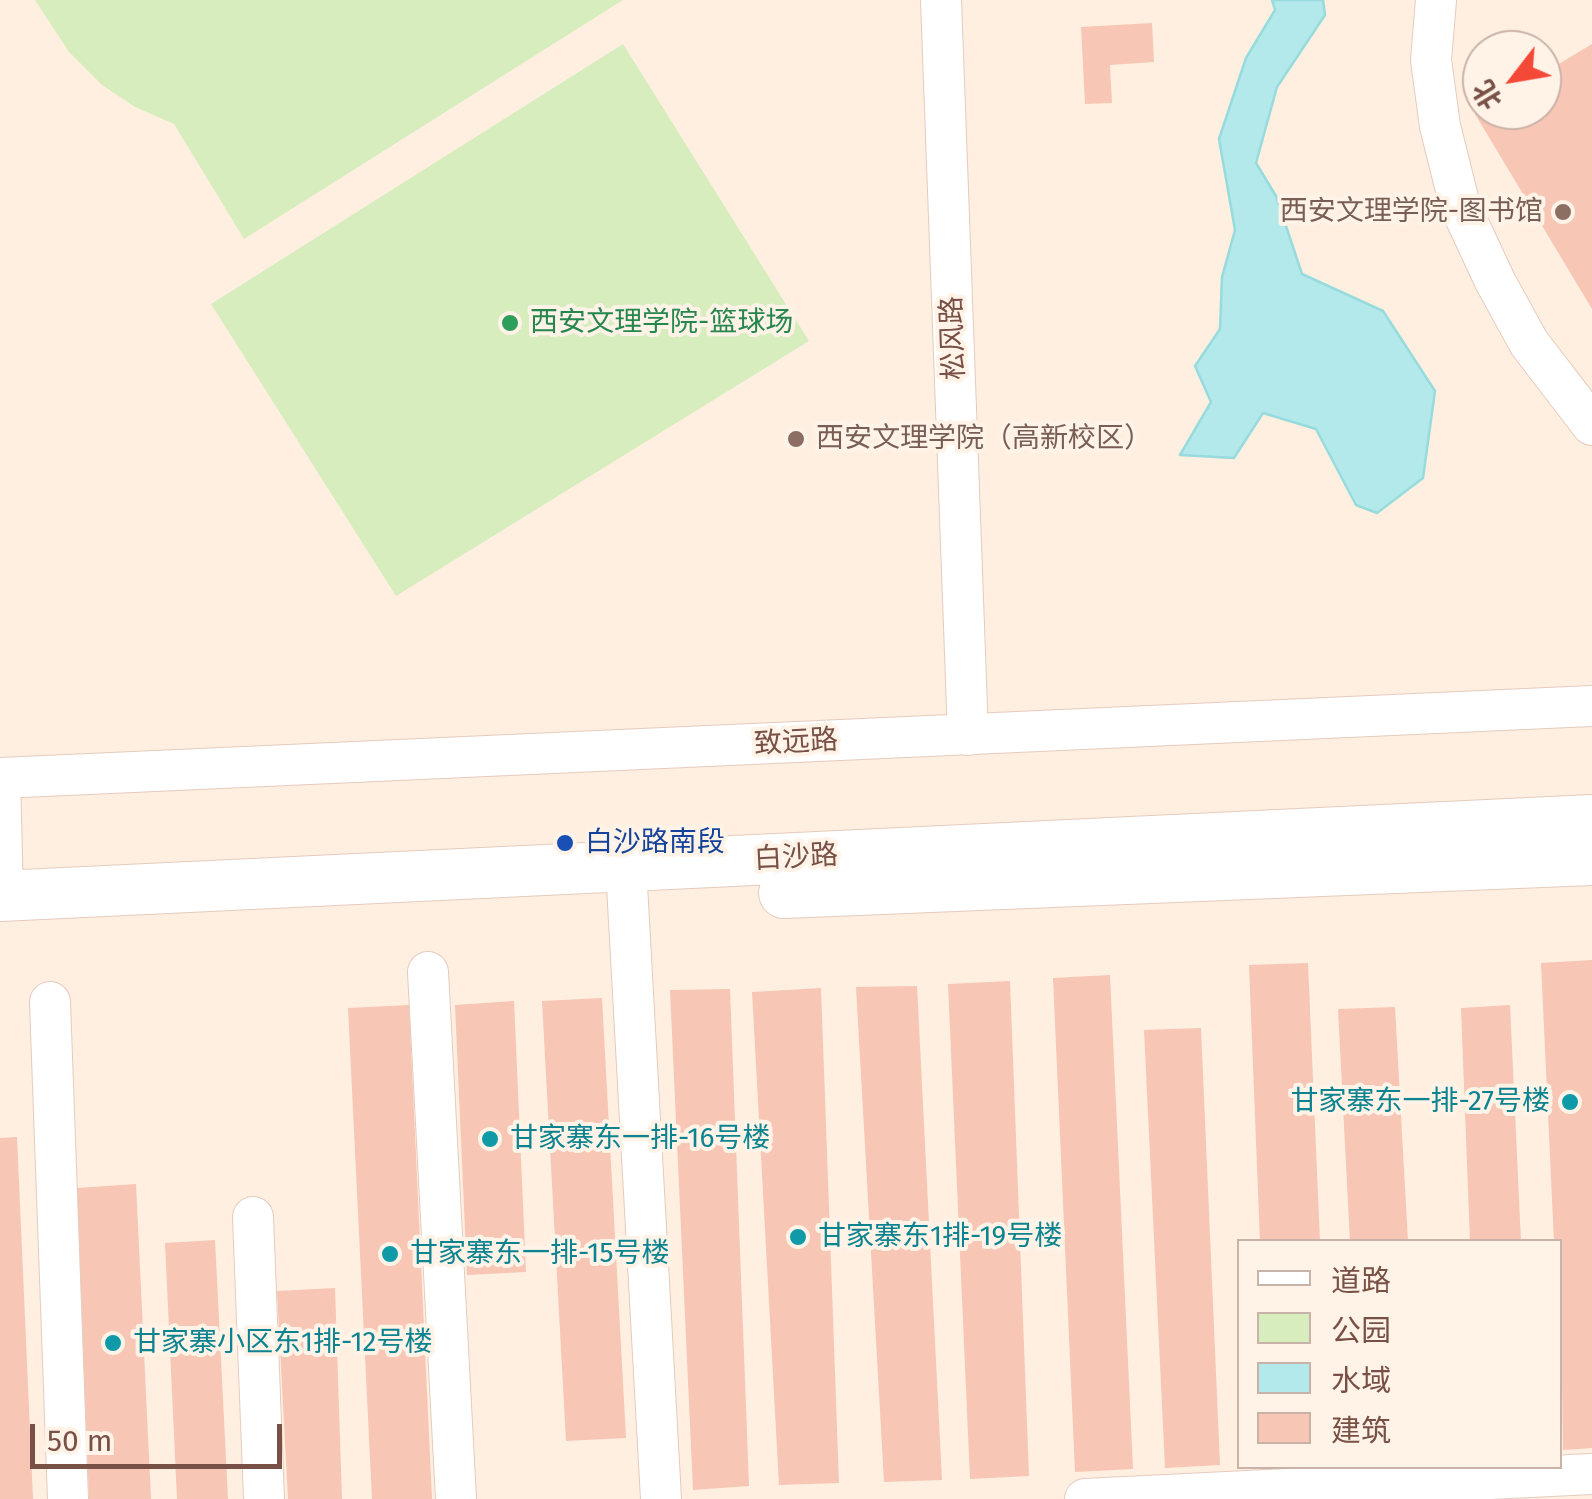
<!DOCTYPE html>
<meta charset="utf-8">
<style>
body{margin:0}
#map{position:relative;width:1592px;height:1499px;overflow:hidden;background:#ffefe0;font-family:"Fira Sans","Noto Sans SC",sans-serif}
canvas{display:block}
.legend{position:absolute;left:1237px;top:1239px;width:325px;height:230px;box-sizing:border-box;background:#fff3e8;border:2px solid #c9b2a7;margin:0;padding:12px 18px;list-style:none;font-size:30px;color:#785045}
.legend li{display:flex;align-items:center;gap:20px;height:50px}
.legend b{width:50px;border:2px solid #c9b2a7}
.north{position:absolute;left:1462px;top:30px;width:100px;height:100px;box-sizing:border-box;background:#fff3e8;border:2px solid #c9b2a7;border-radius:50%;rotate:239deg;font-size:28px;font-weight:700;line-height:40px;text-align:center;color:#785045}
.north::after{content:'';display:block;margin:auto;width:35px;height:45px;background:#f54938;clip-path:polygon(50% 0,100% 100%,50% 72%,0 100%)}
.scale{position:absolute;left:30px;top:1424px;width:252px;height:45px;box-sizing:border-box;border:5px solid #785045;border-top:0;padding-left:12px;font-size:30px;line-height:35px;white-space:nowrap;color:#785045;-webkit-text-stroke:8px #fff3e8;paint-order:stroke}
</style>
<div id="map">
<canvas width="1592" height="1499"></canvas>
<ul class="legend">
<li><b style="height:12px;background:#fff"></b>道路</li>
<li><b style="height:28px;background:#d7edbd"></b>公园</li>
<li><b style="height:28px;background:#b3e9ea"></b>水域</li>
<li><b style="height:28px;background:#f7c6b5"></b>建筑</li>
</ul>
<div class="north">北</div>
<div class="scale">50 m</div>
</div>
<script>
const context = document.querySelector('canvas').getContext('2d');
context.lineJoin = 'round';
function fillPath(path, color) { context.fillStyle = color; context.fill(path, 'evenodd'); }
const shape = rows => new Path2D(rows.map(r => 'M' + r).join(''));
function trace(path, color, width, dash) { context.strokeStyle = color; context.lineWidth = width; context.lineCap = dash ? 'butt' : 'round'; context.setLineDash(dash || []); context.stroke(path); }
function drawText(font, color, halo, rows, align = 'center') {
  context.font = font + ' "Fira Sans","Noto Sans SC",sans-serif'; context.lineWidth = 8; context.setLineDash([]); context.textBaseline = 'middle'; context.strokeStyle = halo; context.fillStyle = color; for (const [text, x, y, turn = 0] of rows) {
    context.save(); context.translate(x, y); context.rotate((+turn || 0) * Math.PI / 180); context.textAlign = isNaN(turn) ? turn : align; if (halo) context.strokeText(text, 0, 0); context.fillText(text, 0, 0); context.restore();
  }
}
fillPath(shape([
 [35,0,623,0,244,239,174,124,135,107,102,85,69,52],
 [623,44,809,341,396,596,211,304]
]), '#d7edbd');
const water = shape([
 [1272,0,1323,0,1325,15,1277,87,1256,163,1276,196,1302,274,1383,311,1435,391,1423,478,1377,513,1356,505,1316,429,1263,413,1234,458,1180,455,1211,402,1195,366,1220,329,1222,277,1235,230,1219,139,1246,58,1275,10,1272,0]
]);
fillPath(water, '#b3e9ea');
trace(water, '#98dbdd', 2.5);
fillPath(shape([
 [1152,23,1154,62,1110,65,1112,103,1085,104,1081,27],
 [1592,44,1592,309,1475,114,1482,110,1542,110,1542,74],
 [1592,960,1592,1448,1563,1450,1560,1242,1554,1242,1541,963],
 [1308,963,1320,1242,1260,1242,1249,965],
 [1110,975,1133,1469,1075,1472,1053,978],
 [1010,981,1029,1476,970,1479,948,984],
 [917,986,942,1480,884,1482,856,987],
 [821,988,839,1483,779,1485,752,992],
 [730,989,749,1486,693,1490,670,990],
 [602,998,626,1438,566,1441,542,1001],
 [514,1001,526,1272,467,1275,455,1005],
 [409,1005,432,1499,372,1499,348,1008],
 [1510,1005,1521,1242,1470,1242,1461,1008],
 [1395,1007,1408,1242,1350,1242,1338,1009],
 [1201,1028,1220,1465,1165,1468,1144,1030],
 [17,1137,33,1499,0,1499,0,1138],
 [136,1184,151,1499,89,1499,77,1188],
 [215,1240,228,1499,177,1499,165,1243],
 [335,1288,342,1499,288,1499,277,1291]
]), '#f7c6b5');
const minor = shape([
 [941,0,968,735],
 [1436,0,1431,60,1440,126,1460,206,1495,281,1529,343,1592,425],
 [0,778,1592,706],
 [0,778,3,896],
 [626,867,661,1499],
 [428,972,456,1499],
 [50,1002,68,1499],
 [253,1217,264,1499],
 [1085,1499,1592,1474]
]);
const tertiary = shape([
 [784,893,1592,860],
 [0,896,1592,820]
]);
trace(minor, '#e5cbbe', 42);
trace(tertiary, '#e5cbbe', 52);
trace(minor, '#fff', 40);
trace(tertiary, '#fff', 50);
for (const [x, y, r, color] of [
 [1563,212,10,"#8d6e63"],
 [510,323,10,"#2e9e5b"],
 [796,439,10,"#8d6e63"],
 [565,843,10,"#1a4fb4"],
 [1570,1102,10,"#0f9aa8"],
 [490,1139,10,"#0f9aa8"],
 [798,1237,10,"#0f9aa8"],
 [390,1254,10,"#0f9aa8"],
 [113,1343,10,"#0f9aa8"]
]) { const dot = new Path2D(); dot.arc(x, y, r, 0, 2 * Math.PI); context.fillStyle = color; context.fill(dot); trace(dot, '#fff3e8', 4); }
drawText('28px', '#785e54', '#fff3e8', [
 ["西安文理学院-图书馆",1543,212],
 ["西安文理学院（高新校区）",816,439,"left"]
], 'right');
drawText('28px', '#27864d', '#fff3e8', [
 ["西安文理学院-篮球场",530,323]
], 'left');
drawText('28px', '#785045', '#fff3e8', [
 ["松风路",954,338,-92],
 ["致远路",796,743,-3],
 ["白沙路",796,858,-3]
]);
drawText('28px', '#164399', '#fff3e8', [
 ["白沙路南段",585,843]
], 'left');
drawText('28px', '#0d838f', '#fff3e8', [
 ["甘家寨东一排-27号楼",1550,1102,"right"],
 ["甘家寨东一排-16号楼",510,1139],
 ["甘家寨东1排-19号楼",818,1237],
 ["甘家寨东一排-15号楼",410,1254],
 ["甘家寨小区东1排-12号楼",133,1343]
], 'left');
</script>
